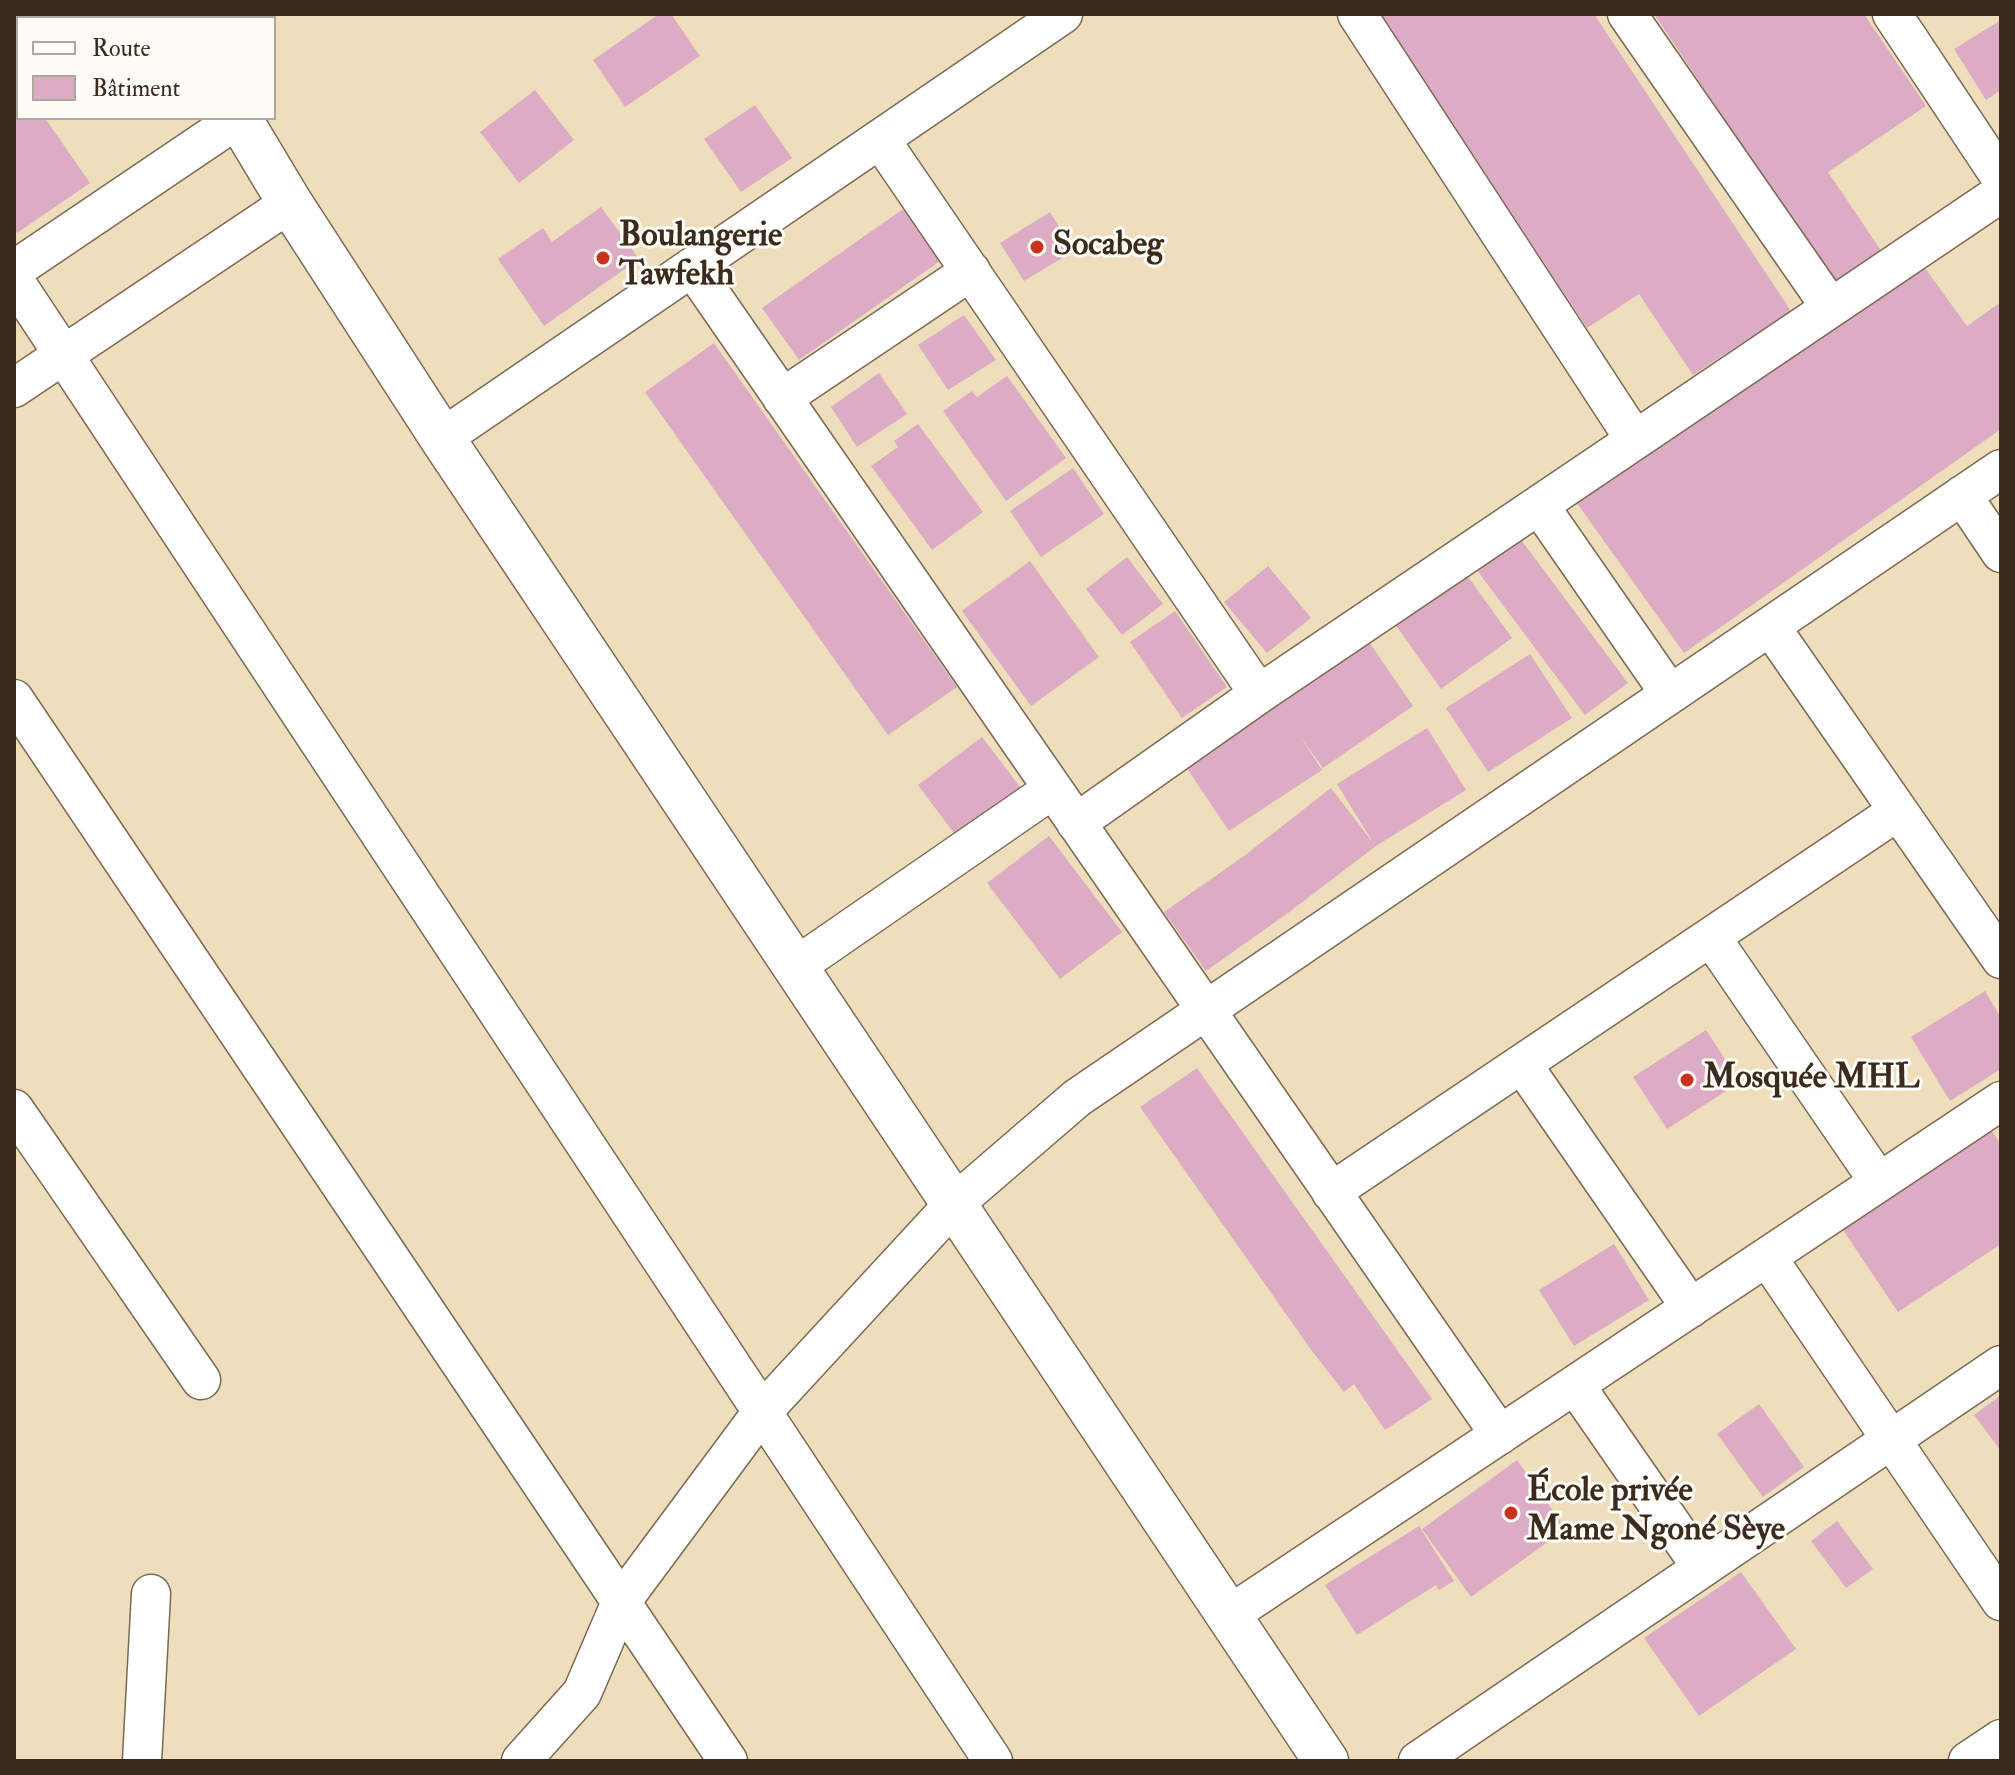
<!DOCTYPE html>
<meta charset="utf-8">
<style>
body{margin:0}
#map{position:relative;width:2015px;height:1775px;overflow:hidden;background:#eedebc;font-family:"IM FELL Double Pica",serif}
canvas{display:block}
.frame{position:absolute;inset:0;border:16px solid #3b2a1e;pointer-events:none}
.legend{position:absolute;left:16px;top:16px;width:260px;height:104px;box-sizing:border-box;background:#fdfcf7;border:2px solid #afa8a0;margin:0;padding:10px 14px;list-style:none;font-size:24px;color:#3b2a1e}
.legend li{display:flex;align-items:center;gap:16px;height:40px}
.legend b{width:40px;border:2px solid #afa8a0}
</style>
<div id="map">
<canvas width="2015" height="1775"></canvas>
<div class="frame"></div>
<ul class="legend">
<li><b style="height:10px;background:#fff"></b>Route</li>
<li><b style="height:22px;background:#dcacc4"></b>Bâtiment</li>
</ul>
</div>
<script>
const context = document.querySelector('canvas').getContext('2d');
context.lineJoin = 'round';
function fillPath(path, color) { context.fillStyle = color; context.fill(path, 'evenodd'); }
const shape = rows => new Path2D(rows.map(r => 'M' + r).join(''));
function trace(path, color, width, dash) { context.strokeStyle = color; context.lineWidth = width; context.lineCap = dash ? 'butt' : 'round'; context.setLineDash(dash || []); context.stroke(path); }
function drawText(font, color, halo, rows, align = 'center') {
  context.font = font + ' "IM FELL Double Pica",serif'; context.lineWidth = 6; context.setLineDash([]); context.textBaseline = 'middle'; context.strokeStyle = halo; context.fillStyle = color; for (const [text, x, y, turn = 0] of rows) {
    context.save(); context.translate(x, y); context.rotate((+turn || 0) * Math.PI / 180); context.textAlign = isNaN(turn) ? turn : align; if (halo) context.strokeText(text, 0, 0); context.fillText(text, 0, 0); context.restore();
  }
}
fillPath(shape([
 [659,14,671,14,700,56,625,107,593,60],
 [1380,14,1594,14,1791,311,1693,375,1639,294,1587,328],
 [1654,14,1864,14,1926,106,1828,172,1882,252,1835,284],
 [2001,20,2001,90,1986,100,1954,49],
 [14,73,18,79,18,118,45,118,90,183,17,233,14,228],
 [535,90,574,140,519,183,480,132],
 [755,105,792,158,741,192,704,139],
 [601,207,639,259,544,326,498,259,543,228,552,242],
 [903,209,940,261,799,360,762,308],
 [1050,212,1074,251,1024,281,1000,243],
 [1922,264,1967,326,2001,302,2001,429,1684,653,1574,499,1661,436,1666,443],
 [964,315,996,360,948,390,918,345],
 [714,343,957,687,888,735,645,392],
 [879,373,907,414,857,447,831,407],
 [1007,376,1066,458,1006,501,943,411,972,391,977,397],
 [918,424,983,512,932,550,871,466,898,447,894,441],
 [1073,468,1104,514,1041,557,1010,511],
 [1516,533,1628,683,1585,715,1473,565],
 [1127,557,1163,604,1122,635,1086,589],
 [1030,561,1099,657,1031,706,962,611],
 [1268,566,1311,618,1267,653,1224,602],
 [1466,574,1512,638,1441,689,1395,624],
 [1175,611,1227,687,1182,718,1130,642],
 [1369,642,1413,706,1323,768,1300,736,1322,770,1229,831,1186,767],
 [1530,654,1572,718,1488,772,1446,708],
 [1427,728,1466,790,1376,846,1288,913,1206,971,1164,912,1244,856,1331,788,1374,844,1337,784],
 [982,737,1021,788,956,836,918,785],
 [1049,836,1122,932,1060,979,987,883],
 [1985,991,2001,1018,2001,1069,1950,1101,1911,1037],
 [1706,1030,1740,1082,1667,1129,1633,1077],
 [1197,1068,1432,1399,1385,1430,1354,1384,1344,1392,1312,1351,1140,1107],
 [1990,1128,2001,1145,2001,1244,1898,1312,1841,1227],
 [1614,1244,1649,1300,1574,1346,1539,1290],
 [2001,1395,2001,1451,1974,1415],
 [1759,1404,1804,1467,1763,1497,1717,1434],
 [1517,1460,1566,1529,1471,1597,1422,1529],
 [1837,1521,1873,1569,1846,1588,1811,1541],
 [1419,1526,1454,1581,1439,1590,1436,1585,1357,1635,1325,1585],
 [1741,1572,1796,1649,1699,1716,1644,1638]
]), '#dcacc4');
const street = shape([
 [1357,14,1635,440],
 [1627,14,1831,308],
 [1892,14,2001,178],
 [880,139,1259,694],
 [692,267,1500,1435],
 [14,270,239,118],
 [14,280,993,1761],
 [14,388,290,203],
 [782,398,971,271],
 [442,438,1063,14],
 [1962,495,2001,553],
 [1539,505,1670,694],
 [1770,626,2001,959],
 [14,699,728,1761],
 [1076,823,1259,694,2001,193],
 [1711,937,1879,1182],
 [795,967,1053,789],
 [1522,1064,1691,1308],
 [14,1109,201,1380],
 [1331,1192,1898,811],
 [1767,1257,2001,1601],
 [1575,1385,1702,1568],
 [1229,1615,2001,1101],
 [142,1761,151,1594],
 [521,1761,582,1693,621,1602,762,1412,954,1204,1077,1098,2001,469],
 [1418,1761,2001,1365],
 [1968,1761,2001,1739]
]);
const secondary = shape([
 [178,14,180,18],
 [239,118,290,203,442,438,1326,1761]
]);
trace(street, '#7a6955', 41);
trace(secondary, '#7a6955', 47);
trace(street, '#fff', 38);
trace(secondary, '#fff', 44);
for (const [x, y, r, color] of [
 [1037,247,8,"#c8321e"],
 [603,258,8,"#c8321e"],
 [1687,1080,8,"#c8321e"],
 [1511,1513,8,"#c8321e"]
]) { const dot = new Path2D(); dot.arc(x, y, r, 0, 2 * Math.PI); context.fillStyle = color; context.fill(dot); trace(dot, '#fdfcf7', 3); }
drawText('bold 34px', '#3b2a1e', '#fdfcf7', [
 ["Boulangerie",619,238],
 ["Tawfekh",619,277],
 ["Socabeg",1053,247],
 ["Mosquée MHL",1703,1080],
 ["École privée",1527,1493],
 ["Mame Ngoné Sèye",1527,1532]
], 'left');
</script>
